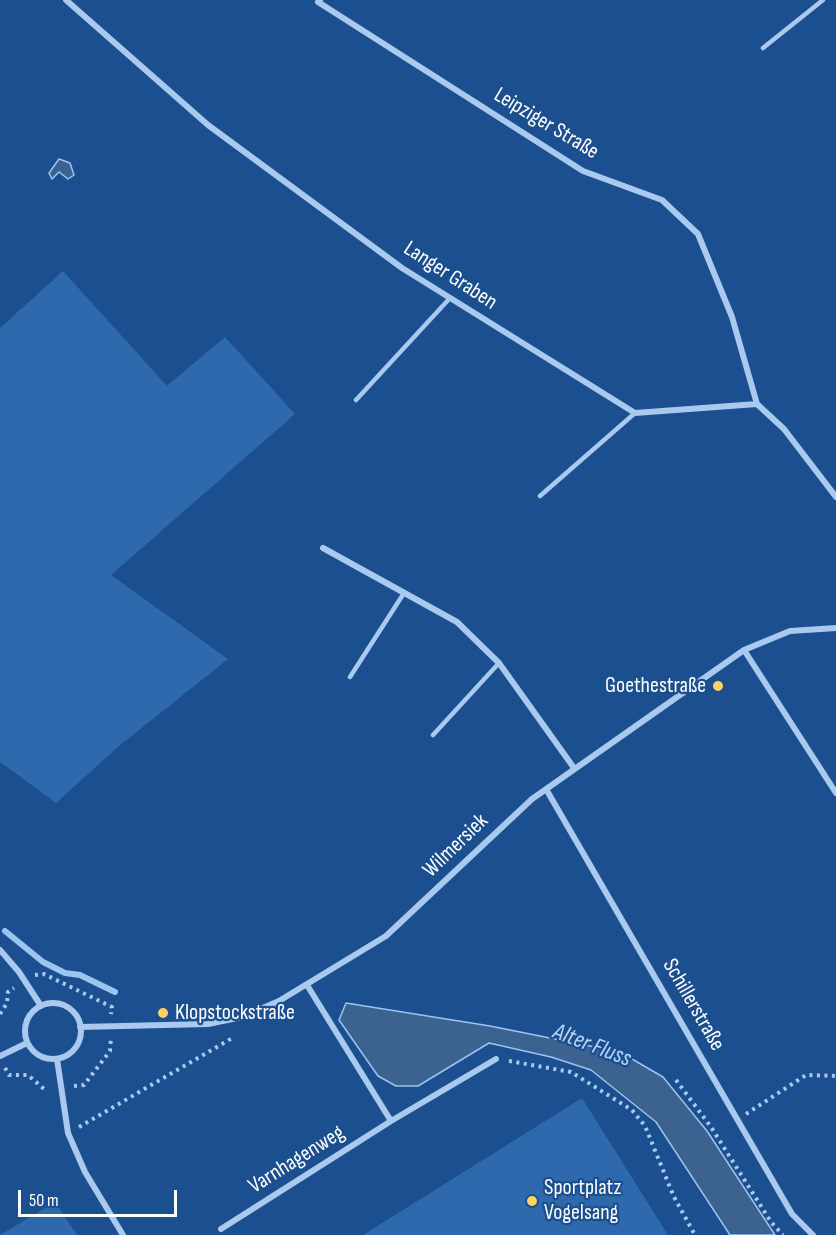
<!DOCTYPE html>
<meta charset="utf-8">
<style>
body{margin:0}
#map{position:relative;width:836px;height:1235px;overflow:hidden;background:#1b4f8f;font-family:"Sofia Sans Condensed",sans-serif}
canvas{display:block}
.scale{position:absolute;left:18px;top:1190px;width:159px;height:27px;box-sizing:border-box;border:3px solid #fff;border-top:0;padding-left:8px;font-size:18px;line-height:21px;white-space:nowrap;color:#fff;-webkit-text-stroke:4px #1b4f8f;paint-order:stroke}
</style>
<div id="map">
<canvas width="836" height="1235"></canvas>
<div class="scale">50 m</div>
</div>
<script>
const context = document.querySelector('canvas').getContext('2d');
context.lineJoin = 'round';
function fillPath(path, color) { context.fillStyle = color; context.fill(path, 'evenodd'); }
const shape = rows => new Path2D(rows.map(r => 'M' + r).join(''));
function trace(path, color, width, dash) { context.strokeStyle = color; context.lineWidth = width; context.lineCap = dash ? 'butt' : 'round'; context.setLineDash(dash || []); context.stroke(path); }
function drawText(font, color, halo, rows, align = 'center') {
  context.font = font + ' "Sofia Sans Condensed",sans-serif'; context.lineWidth = 4.5; context.setLineDash([]); context.textBaseline = 'middle'; context.strokeStyle = halo; context.fillStyle = color; for (const [text, x, y, turn = 0] of rows) {
    context.save(); context.translate(x, y); context.rotate((+turn || 0) * Math.PI / 180); context.textAlign = isNaN(turn) ? turn : align; if (halo) context.strokeText(text, 0, 0); context.fillText(text, 0, 0); context.restore();
  }
}
fillPath(shape([
 [63,271,167,386,225,337,295,414,111,575,228,659,119,746,56,803,0,762,0,328],
 [582,1098,668,1235,362,1235,363,1235],
 [55,1202,77,1235,0,1235]
]), '#2e69ad');
const water = shape([
 [59,159,70,163,74,175,68,179,59,172,52,179,49,173,59,159],
 [346,1003,490,1026,620,1052,663,1077,707,1131,775,1235,730,1235,656,1122,591,1070,551,1057,489,1043,418,1086,396,1086,378,1076,339,1020,346,1003]
]);
fillPath(water, '#3c6290');
trace(water, '#9cc4f0', 1.5);
trace(shape([
 [5,931,43,962,65,973,80,975,115,992]
]), '#9cc4f0', 6);
trace(shape([
 [35,975,44,974,112,1007,111,1014],
 [0,1014,7,1003,8,992,14,988],
 [509,1061,571,1072,632,1110,645,1126,674,1197,695,1235],
 [5,1068,9,1075,28,1075,44,1089,48,1088],
 [676,1080,711,1127,771,1222,783,1235],
 [74,1086,84,1085,110,1051,111,1037],
 [746,1114,806,1075,836,1076],
 [79,1127,234,1037]
]), '#a9c9ee', 4, [3, 4.5]);
trace(shape([
 [763,48,823,0],
 [356,400,450,298],
 [540,496,635,413],
 [350,677,404,593],
 [433,735,499,663]
]), '#a9c9ee', 4.5);
trace(shape([
 [66,0,208,125,402,268,635,413,757,404,784,429,836,497],
 [320,0,318,2,583,171,662,200,698,234,732,317,757,404],
 [323,548,457,622,499,663,574,768],
 [744,650,836,793],
 [546,789,792,1214,813,1235],
 [0,950,19,972,41,1006],
 '25 1031a28 28 0 1 1 56 0a28 28 0 1 1-56 0Z',
 [80,1027,208,1024,242,1017,279,1001,386,936,532,799,744,650,790,631,836,628],
 [0,1056,27,1043],
 [57,1059,68,1133,85,1172,123,1235],
 [391,1121,496,1059],
 [221,1229,391,1121,307,985]
]), '#a9c9ee', 6);
for (const [x, y, r, color] of [
 [718,686,6,"#ffd166"],
 [163,1013,6,"#ffd166"],
 [532,1201,6,"#ffd166"]
]) { const dot = new Path2D(); dot.arc(x, y, r, 0, 2 * Math.PI); context.fillStyle = color; context.fill(dot); trace(dot, '#1b4f8f', 2); }
drawText('22px', '#fff', '#1b4f8f', [
 ["Leipziger Straße",546,124,31],
 ["Langer Graben",450,276,33],
 ["Wilmersiek",456,846,-44],
 ["Schillerstraße",693,1005,60],
 ["Varnhagenweg",297,1160,-32]
]);
drawText('22px', '#fff', '#1b4f8f', [
 ["Goethestraße",706,686,"right"],
 ["Klopstockstraße",175,1013],
 ["Sportplatz",544,1188],
 ["Vogelsang",544,1213]
], 'left');
drawText('italic 24px', '#b5d3f5', '#1b4f8f', [
 ["Alter Fluss",592,1046,21]
]);
</script>
